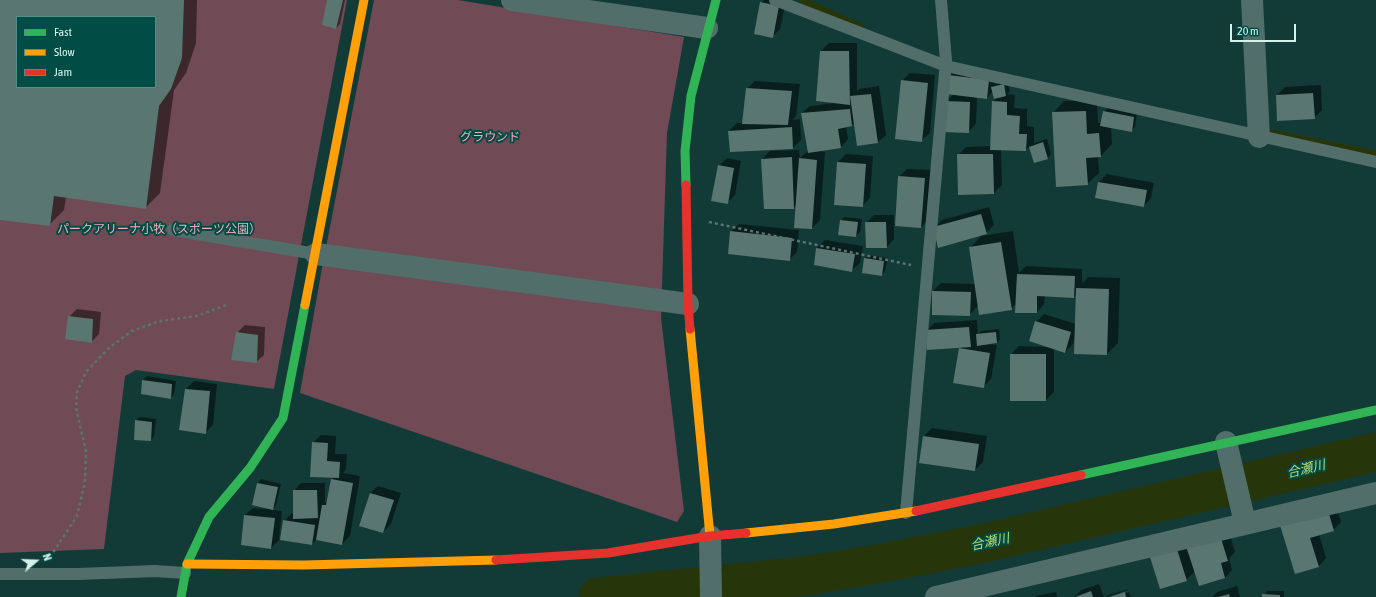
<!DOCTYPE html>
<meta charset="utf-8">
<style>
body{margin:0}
#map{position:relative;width:1376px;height:597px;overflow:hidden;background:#123b37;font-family:"Asap Condensed",sans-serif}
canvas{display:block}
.legend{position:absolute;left:16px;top:16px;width:140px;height:72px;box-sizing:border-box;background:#014c44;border:1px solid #558e87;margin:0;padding:5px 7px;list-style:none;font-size:12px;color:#d3f2ec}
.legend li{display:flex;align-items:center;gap:8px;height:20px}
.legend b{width:20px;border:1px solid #558e87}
.north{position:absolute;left:16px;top:541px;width:40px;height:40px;-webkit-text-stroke:3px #014c44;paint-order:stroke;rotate:71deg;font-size:11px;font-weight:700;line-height:16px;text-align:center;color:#d3f2ec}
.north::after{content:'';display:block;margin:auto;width:14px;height:18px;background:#d3f2ec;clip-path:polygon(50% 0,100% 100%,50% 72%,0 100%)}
.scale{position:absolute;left:1230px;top:24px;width:66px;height:18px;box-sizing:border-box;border:2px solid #d3f2ec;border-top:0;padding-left:5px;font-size:12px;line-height:14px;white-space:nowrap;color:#d3f2ec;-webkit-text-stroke:3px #014c44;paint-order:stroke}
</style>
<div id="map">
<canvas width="1376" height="597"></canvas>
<ul class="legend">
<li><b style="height:5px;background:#30b455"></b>Fast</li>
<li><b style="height:5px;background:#ff9f0a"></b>Slow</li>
<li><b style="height:5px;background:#e5322d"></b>Jam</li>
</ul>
<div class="north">N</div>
<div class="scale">20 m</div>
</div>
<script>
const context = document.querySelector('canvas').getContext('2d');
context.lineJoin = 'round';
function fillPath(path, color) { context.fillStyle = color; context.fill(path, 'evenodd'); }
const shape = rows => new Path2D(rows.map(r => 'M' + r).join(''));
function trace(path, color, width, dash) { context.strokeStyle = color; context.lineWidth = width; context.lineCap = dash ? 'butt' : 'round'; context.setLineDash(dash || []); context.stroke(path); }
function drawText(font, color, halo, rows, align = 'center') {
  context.font = font + ' "Asap Condensed","Noto Sans JP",sans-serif'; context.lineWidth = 4; context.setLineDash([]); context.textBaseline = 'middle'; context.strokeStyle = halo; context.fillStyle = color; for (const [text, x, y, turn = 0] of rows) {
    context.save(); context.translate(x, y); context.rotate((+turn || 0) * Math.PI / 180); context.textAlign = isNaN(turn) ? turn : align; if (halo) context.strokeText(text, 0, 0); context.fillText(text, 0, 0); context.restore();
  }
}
fillPath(shape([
 [0,0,347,0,274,389,136,370,125,376,104,549,0,553],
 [17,17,155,17,155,87,17,87],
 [374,0,458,0,684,37,667,133,661,318,684,511,677,522,300,393,322,268]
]), '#704a54');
fillPath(shape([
 [0,0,197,0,196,43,186,73,174,90,160,193,145,208,66,197,64,210,49,225,0,219],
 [17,17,155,17,155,87,17,87],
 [328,0,345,0,340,24,336,28],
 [764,0,786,0,780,29,772,37,761,3],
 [829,43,857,43,857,91,859,89,879,86,886,135,878,142,855,122,852,125,846,126,848,139,841,147,818,151,825,152,820,220,812,228,796,205,794,208,765,208,762,159,770,151,799,150,800,158,808,151,802,113,810,106,835,103,821,51],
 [956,68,996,72,995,84,1007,81,1010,92,1007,94,1015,95,1014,108,1027,109,1027,126,1034,127,1034,143,1047,139,1051,154,1048,158,1035,161,1030,146,1026,150,1001,149,1002,185,994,193,959,194,958,155,966,147,991,146,993,102,995,99,993,91,987,98,977,97,976,124,968,132,946,101,954,94,949,76],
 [910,73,935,75,930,133,922,140,902,81],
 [755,81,800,84,796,116,792,120,800,119,801,140,793,148,730,151,729,131,737,123,743,123,747,89],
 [1321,85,1322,110,1314,118,1277,95,1285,87],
 [1097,100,1098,123,1102,123,1104,112,1108,108,1137,114,1135,127,1131,131,1111,127,1112,144,1101,156,1098,156,1099,173,1087,184,1053,113,1064,101],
 [846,154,873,156,870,198,862,206,838,162],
 [727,158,741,161,735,195,727,203,719,166],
 [907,169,932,170,929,219,921,227,894,225,894,239,887,247,866,223,874,215,894,215,894,224,896,224,899,177],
 [1107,174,1154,183,1151,198,1144,206,1099,182],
 [989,207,994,225,986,233,934,228,942,220],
 [844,217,862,219,860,232,856,236,841,221],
 [739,224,799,230,797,252,789,260,731,231],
 [1013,231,1019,273,1026,266,1082,269,1082,284,1088,277,1120,278,1118,343,1107,354,1075,336,1073,344,1065,352,1054,348,1054,392,1046,400,1011,354,1019,346,1048,347,1036,322,1044,314,1076,324,1077,294,1074,297,1045,296,1044,304,1037,312,1016,304,1011,309,979,305,969,315,933,291,941,283,975,284,970,248,981,236],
 [825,240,863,246,860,263,852,270,817,248],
 [869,255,888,258,885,271,882,275,865,258],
 [77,309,101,312,99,334,91,342,69,317],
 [977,320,978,334,981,331,999,329,1000,339,997,343,989,344,997,345,991,379,983,387,960,348,963,346,927,331,934,323],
 [245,325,265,327,264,355,256,362,237,333],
 [147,376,176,381,174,394,171,398,143,380],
 [194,381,217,384,213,425,205,433,186,389],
 [140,417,156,419,154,436,151,440,136,420],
 [932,428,987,436,983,462,975,470,920,462,924,436],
 [321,435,336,436,335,454,347,454,346,469,343,473,360,476,350,536,342,544,316,540,312,544,284,521,292,513,294,513,294,491,301,483,325,483,325,503,328,500,331,480,334,477,313,443],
 [261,479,281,484,276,505,272,510,282,511,279,540,271,548,245,515,253,508,267,509,258,483],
 [378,486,401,493,391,524,383,532,370,493],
 [1335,500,1341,522,1333,530,1319,534,1326,558,1319,566,1288,514],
 [1227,525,1235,552,1229,558,1232,570,1225,578,1195,571,1186,580,1150,554],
 [1099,584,1104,597,1074,597,1081,590],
 [1237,586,1240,597,1212,597,1217,592],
 [1128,589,1128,590,1106,597,1108,595],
 [1267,591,1284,591,1284,597,1263,597],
 [1056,592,1057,597,1035,597,1036,596],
 [1129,592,1131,597,1112,597]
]), '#0007');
trace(shape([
 [802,0,860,27],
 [1267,132,1376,154]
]), '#27350b', 7);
trace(shape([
 [598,597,805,576,877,564,980,544,1376,452]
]), '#27350b', 39);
fillPath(shape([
 [0,0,184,0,182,58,171,89,159,106,146,209,54,196,50,226,0,220],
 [17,17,155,17,155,87,17,87],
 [327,0,343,0,336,29,322,25],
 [760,2,779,6,773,38,754,34],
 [820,51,849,51,850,105,816,101],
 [948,75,989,80,987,99,946,94],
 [901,80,928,83,922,142,895,139],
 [1004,84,1006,96,994,99,991,87],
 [746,88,792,91,788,125,742,124],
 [1313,93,1315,119,1277,121,1276,95],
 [871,94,878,143,857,146,850,96],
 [945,101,970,102,969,133,944,132],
 [992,101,1007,102,1007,115,1020,116,1019,134,1027,134,1026,151,990,150],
 [850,109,852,126,838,129,841,148,808,153,801,113],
 [1086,111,1087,134,1099,133,1101,157,1086,158,1088,185,1056,187,1052,112],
 [1103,111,1134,117,1132,132,1100,126],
 [792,127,793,149,730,152,728,131],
 [1043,142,1048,159,1034,163,1029,147],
 [957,154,993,154,994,194,958,195],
 [792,157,794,209,764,209,761,159],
 [799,158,817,160,812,229,794,228],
 [837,162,866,164,863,207,834,205],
 [718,165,734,168,728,204,711,201],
 [898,176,925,178,921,228,895,226],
 [1098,182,1147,190,1144,207,1095,198],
 [981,214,987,234,938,248,933,227],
 [840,220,858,222,856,237,838,235],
 [865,222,886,222,887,248,866,248],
 [730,231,792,238,790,261,728,254],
 [1001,242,1012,310,979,315,969,247],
 [816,248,855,254,852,272,814,265],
 [864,258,884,261,882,276,862,273],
 [1017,274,1075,276,1074,298,1037,296,1037,313,1015,313],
 [1076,288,1109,289,1107,355,1074,354],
 [932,291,971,292,970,316,932,315],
 [68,316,93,319,92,343,65,339],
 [1035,321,1071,332,1065,353,1029,341],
 [969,327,971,347,927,350,925,330],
 [236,332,258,335,257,363,231,360],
 [996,332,997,343,977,346,976,334],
 [959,348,990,353,984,388,953,383],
 [1010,354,1046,354,1046,401,1010,401],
 [142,380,172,384,171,399,141,394],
 [185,389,210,391,206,434,179,430],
 [135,420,152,422,151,441,134,440],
 [923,436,979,444,975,471,919,463],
 [312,442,328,443,327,461,340,462,339,478,310,477],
 [331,479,353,483,342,545,316,540,322,505,326,505],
 [257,483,278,487,273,510,252,505],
 [293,490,317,490,318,518,293,519],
 [370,493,394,500,383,533,359,526],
 [1327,507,1334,531,1310,538,1319,567,1295,574,1279,522],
 [244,515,275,518,271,549,241,545],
 [283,520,315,525,312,545,280,540],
 [1219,532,1228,561,1221,563,1225,578,1199,586,1185,543],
 [1176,546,1187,581,1160,589,1149,554],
 [1091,591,1093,597,1075,597],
 [1125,592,1126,597,1110,597],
 [1229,594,1230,597,1218,597],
 [1262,594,1280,595,1280,597,1262,597]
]), '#5a7670');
trace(shape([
 [709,222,911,265],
 [50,557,77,516,85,482,86,451,76,408,77,392,86,372,110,347,132,331,160,321,197,316,229,304]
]), '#597471', 2.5, [3, 3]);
trace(shape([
 [775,0,946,66,1376,162],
 [173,230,316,254],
 [906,513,946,61,941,0],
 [0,574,78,574,155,571,185,573]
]), '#526e6a', 12);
trace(shape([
 [512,0,707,28],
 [1252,0,1259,137],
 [316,254,688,304],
 [1226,442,1245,523],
 [710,536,711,597],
 [936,597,1376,493]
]), '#526e6a', 22);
trace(shape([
 [686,185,685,151,691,96,716,0],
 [1081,475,1376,410],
 [181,597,187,564,209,517,250,468,283,418,305,305]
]), '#30b455', 9);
trace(shape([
 [305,305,364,0],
 [690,329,710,536],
 [746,533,834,524,916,511],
 [187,564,304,565,496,560]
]), '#ff9f0a', 9);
trace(shape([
 [686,185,688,304,690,329],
 [916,511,1081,475],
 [496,560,608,553,710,536,746,533]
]), '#e5322d', 9);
drawText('12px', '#f2acbd', '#014c44', [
 ["グラウンド",490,137],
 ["パークアリーナ小牧（スポーツ公園）",159,229]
]);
drawText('italic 13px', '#bdde70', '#014c44', [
 ["合瀬川",1306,469,-13],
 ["合瀬川",990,542,-12]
]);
</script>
